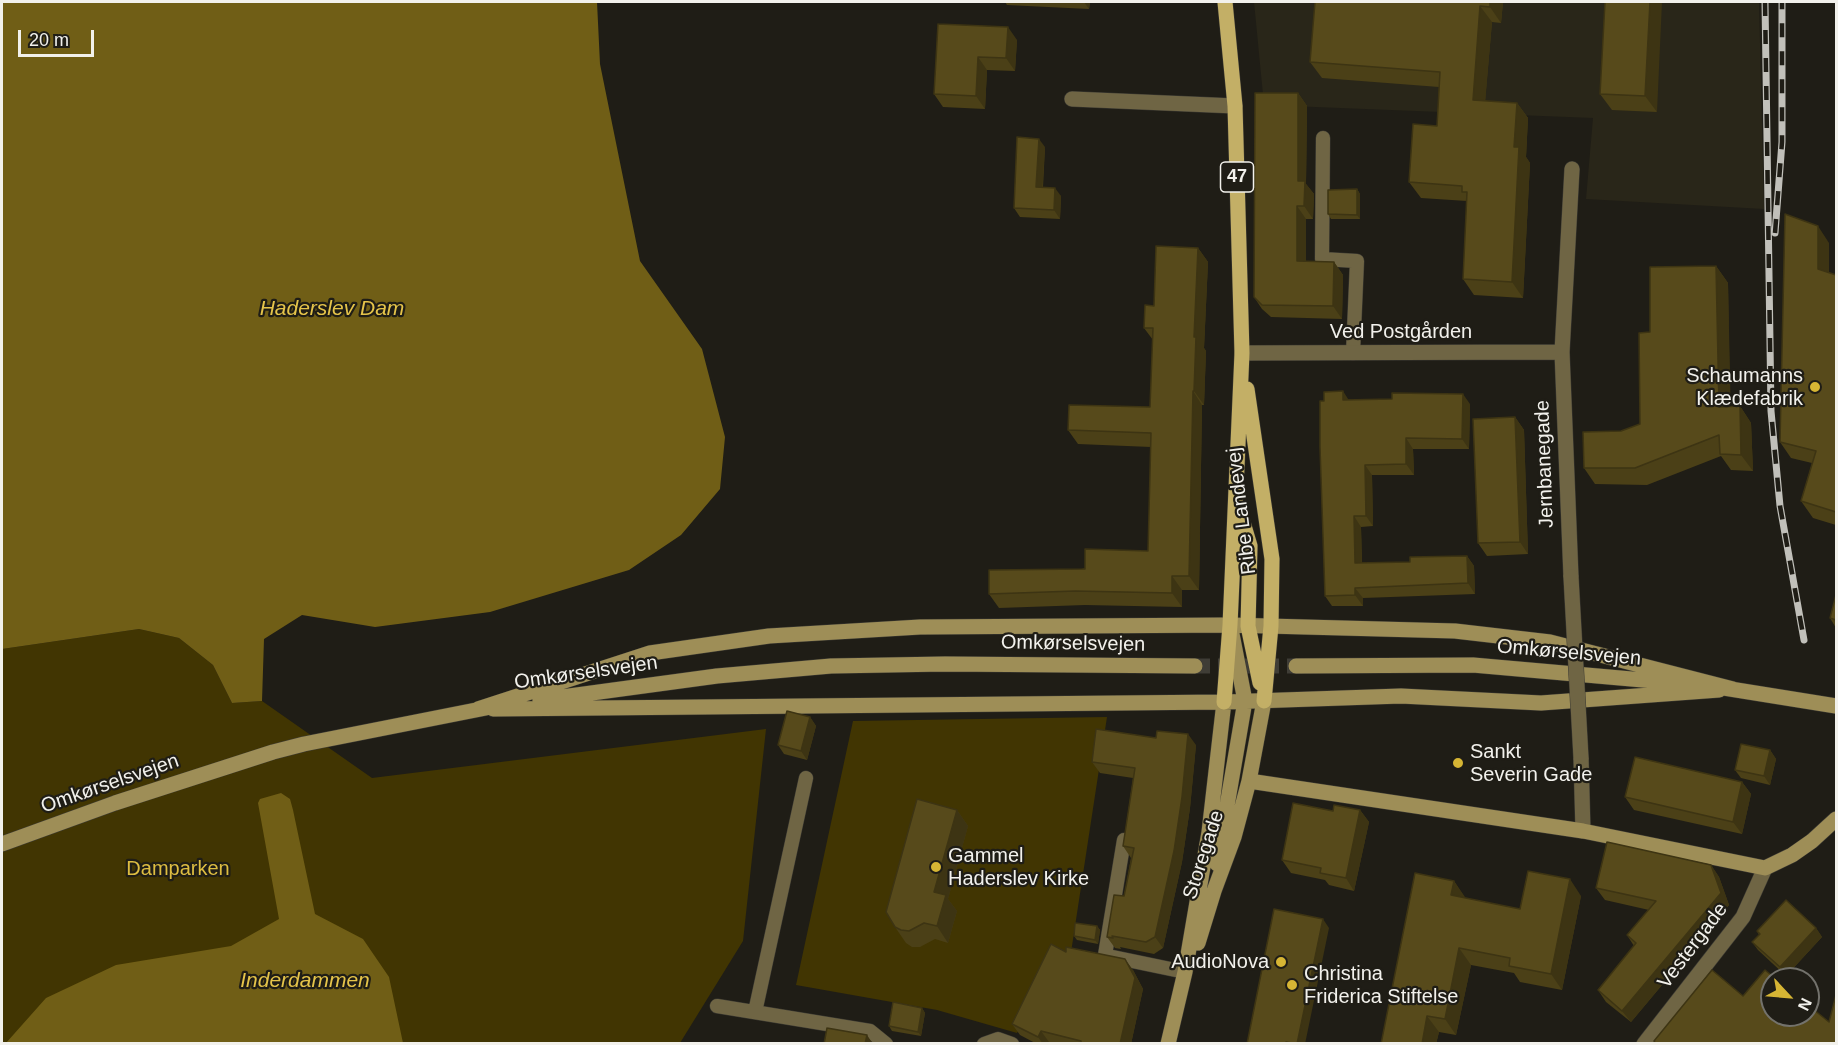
<!DOCTYPE html>
<meta charset="utf-8">
<style>
body{margin:0}
#map{position:relative;width:1838px;height:1045px;overflow:hidden;background:#1f1d16;font-family:Arial,sans-serif}
canvas{display:block}
.frame{position:absolute;inset:0;border:3px solid #f2f1ec;pointer-events:none}
.north{position:absolute;left:1760px;top:967px;width:60px;height:60px;box-sizing:border-box;background:#1f1d16;border:2px solid #73726c;border-radius:50%;rotate:116deg;font-size:16px;font-weight:700;line-height:24px;text-align:center;color:#f2f1ec}
.north::after{content:'';display:block;margin:auto;width:21px;height:27px;background:#d6b534;clip-path:polygon(50% 0,100% 100%,50% 72%,0 100%)}
.scale{position:absolute;left:18px;top:30px;width:76px;height:27px;box-sizing:border-box;border:3px solid #f2f1ec;border-top:0;padding-left:8px;font-size:18px;line-height:21px;white-space:nowrap;color:#f2f1ec;-webkit-text-stroke:4px #1f1d16;paint-order:stroke}
</style>
<div id="map">
<canvas width="1838" height="1045"></canvas>
<div class="frame"></div>
<div class="north">N</div>
<div class="scale">20 m</div>
</div>
<script>
const context = document.querySelector('canvas').getContext('2d');
context.lineJoin = 'round';
function fillPath(path, color) { context.fillStyle = color; context.fill(path, 'evenodd'); }
const shape = rows => new Path2D(rows.map(r => 'M' + r).join(''));
function trace(path, color, width, dash) { context.strokeStyle = color; context.lineWidth = width; context.lineCap = dash ? 'butt' : 'round'; context.setLineDash(dash || []); context.stroke(path); }
function drawText(font, color, halo, rows, align = 'center') {
  context.font = font + ' Arial,sans-serif'; context.lineWidth = 4.5; context.setLineDash([]); context.textBaseline = 'middle'; context.strokeStyle = halo; context.fillStyle = color; for (const [text, x, y, turn = 0] of rows) {
    context.save(); context.translate(x, y); context.rotate((+turn || 0) * Math.PI / 180); context.textAlign = isNaN(turn) ? turn : align; if (halo) context.strokeText(text, 0, 0); context.fillText(text, 0, 0); context.restore();
  }
}
fillPath(shape([
 [1254,2,1759,2,1764,209,1586,199,1593,118,1264,105]
]), '#292619');
fillPath(shape([
 [139,629,179,638,213,665,232,703,262,701,372,778,766,729,743,941,680,1043,2,1043,2,649],
 [1107,717,1070,959,1057,954,1017,1033,937,1010,796,985,853,721]
]), '#413502');
fillPath(shape([
 [2,2,597,2,600,64,640,261,702,349,725,437,720,489,681,535,629,570,490,612,375,627,302,615,264,639,262,701,232,703,213,665,179,638,139,629,2,649],
 [281,793,290,799,293,810,315,914,363,939,389,977,403,1043,6,1043,46,998,116,965,231,946,279,919,258,803,260,799]
]), '#705e16');
trace(shape([
 [1195,666,1296,666]
]), '#3f3d36', 15, [15, 8]);
const lane = shape([
 [1323,138,1322,259,1357,261,1353,353],
 [1105,955,1124,840],
 [1108,956,1185,972],
 [717,1006,870,1031,886,1044],
 [755,1012,806,778],
 [984,1044,998,1039,1012,1044]
]);
const street = shape([
 [1072,99,1235,106],
 [1242,353,1562,352],
 [1571,577,1562,352,1572,169],
 [1581,758,1583,831],
 [1644,1044,1743,917,1765,868]
]);
const secondary = shape([
 [1296,666,1473,665,1688,684],
 [1724,688,1836,706],
 [540,700,717,676,831,666,945,664,1195,666],
 [478,709,650,653,769,636,920,627,1230,625,1455,631,1550,642,1733,689],
 [493,709,1224,702,1401,696,1541,703,1719,690],
 [1249,781,1583,831,1765,868,1792,855,1812,841,1836,819],
 [2,844,115,803,273,752,304,744,486,708],
 [1217,864,1245,701,1232,634],
 [1198,943,1214,891,1234,837,1249,781,1264,701],
 [1168,1044,1185,972,1209,832,1224,702]
]);
const primary = shape([
 [1247,389,1272,559,1271,626,1264,701],
 [1239,509,1250,546,1248,626,1260,683],
 [1224,702,1230,625,1242,353,1235,106,1225,2]
]);
trace(lane, '#3d3b34', 15);
trace(street, '#3d3b34', 16);
trace(secondary, '#3d3b34', 16);
trace(primary, '#3d3b34', 16);
trace(lane, '#6f6544', 14);
trace(street, '#6f6544', 15);
trace(secondary, '#9e8e57', 15);
trace(primary, '#c3af66', 15);
const rail = shape([
 [1765,2,1771,411,1780,506,1804,640],
 [1775,233,1782,142,1782,2]
]);
trace(rail, '#c1c0ba', 7);
trace(rail, '#1f1d16', 4.5, [14]);
const streetBridge = shape([
 [1571,577,1581,758]
]);
trace(streetBridge, '#3d3b34', 16, []);
trace(streetBridge, '#6f6544', 15);
fillPath(shape([
 [1005,2,1090,2,1089,9,1007,5],
 [1316,2,1503,2,1501,23,1492,22,1485,101,1517,103,1528,118,1526,157,1530,163,1523,298,1474,295,1463,279,1467,201,1421,198,1409,182,1437,126,1439,87,1322,78,1310,62],
 [1605,2,1657,112,1612,110,1600,94],
 [938,24,1017,40,1015,71,987,70,985,109,943,107,934,94],
 [1298,93,1307,106,1306,184,1314,194,1313,219,1306,219,1306,262,1334,262,1343,275,1342,319,1271,317,1262,309,1254,297],
 [1045,147,1043,187,1061,196,1060,219,1020,217,1014,208],
 [1357,189,1360,194,1360,219,1331,219,1328,214],
 [1829,243,1829,273,1836,275,1836,525,1813,518,1801,501,1812,463,1791,458,1780,442],
 [1198,248,1208,262,1204,348,1206,351,1204,405,1202,405,1199,590,1182,590,1182,607,1085,605,999,608,989,594,1148,551,1151,447,1078,444,1068,430,1150,407,1153,340,1144,328,1154,306],
 [1716,266,1728,283,1730,406,1740,406,1751,423,1753,471,1731,470,1721,456,1647,485,1595,484,1584,468,1621,431,1640,424,1650,332],
 [1349,400,1470,404,1469,449,1413,449,1414,475,1372,475,1373,526,1361,527,1362,563,1410,562,1467,556,1474,566,1475,594,1363,598,1363,606,1332,606,1325,596],
 [1515,417,1524,430,1528,554,1487,556,1478,543],
 [1836,595,1836,628,1830,618],
 [810,717,816,726,807,760,784,754,778,745],
 [1196,745,1190,808,1182,862,1163,948,1154,954,1120,947,1121,949,1115,948,1107,937,1124,896,1131,858,1123,846,1133,778,1100,773,1092,762],
 [1770,750,1776,759,1770,785,1741,778,1735,770],
 [1742,782,1751,794,1742,834,1634,810,1625,797],
 [957,810,968,826,948,899,957,911,948,943,935,939,920,947,912,947,906,943,895,927],
 [1360,810,1369,822,1354,891,1329,885,1325,880,1291,873,1282,860,1333,811],
 [1711,865,1719,877,1729,905,1631,1022,1606,1002,1598,990,1634,946,1627,935,1649,910,1605,900,1596,888],
 [1454,881,1465,898,1520,909,1581,896,1562,990,1520,982,1514,973,1471,965,1456,1035,1439,1032,1436,1044,1381,1044],
 [1097,926,1100,930,1098,944,1077,940,1074,936],
 [1816,928,1822,937,1786,976,1758,950,1752,942,1759,935,1757,931],
 [1066,952,1133,970,1143,989,1131,1044,1054,1044,1049,1042,1048,1044,1037,1044,1020,1035,1012,1024],
 [922,1008,925,1013,921,1036,892,1031,889,1026]
]), '#4b4017');
fillPath(shape([
 [1084,2,1090,2,1089,9],
 [1490,2,1503,2,1501,23,1490,7],
 [1650,2,1662,2,1657,112,1645,96],
 [1480,6,1492,22,1484,116,1473,100],
 [1008,27,1017,40,1015,71,1006,58],
 [978,57,987,70,985,109,976,96],
 [1298,93,1307,106,1306,184,1314,194,1313,219,1304,206,1298,181],
 [1517,103,1528,118,1526,157,1530,163,1523,298,1512,282,1514,147],
 [1039,139,1045,147,1042,195,1036,187],
 [1055,188,1061,196,1060,219,1054,210],
 [1357,189,1360,194,1360,219,1357,215],
 [1297,206,1306,219,1306,274,1297,261],
 [1818,226,1829,243,1829,286,1818,269],
 [1198,248,1208,262,1204,348,1206,351,1204,405,1194,391,1194,337],
 [1334,262,1343,275,1342,319,1333,306],
 [1716,266,1728,283,1731,423,1719,407],
 [1193,391,1202,405,1199,590,1189,576],
 [1343,391,1350,402,1343,400],
 [1463,394,1470,404,1469,449,1462,439],
 [1740,406,1751,423,1753,471,1741,455],
 [1515,417,1524,430,1528,554,1520,542],
 [1406,438,1413,449,1414,475,1406,464],
 [1365,465,1372,475,1373,526,1366,516],
 [1354,516,1361,527,1362,574,1355,563],
 [1467,556,1474,566,1475,594,1468,583],
 [1172,576,1182,590,1182,607,1172,593],
 [1355,588,1363,598,1363,606,1355,595],
 [810,717,816,726,807,760,801,751],
 [1188,734,1196,745,1190,808,1182,862,1163,948,1155,937],
 [1770,750,1776,759,1770,785,1764,776],
 [1742,782,1751,794,1742,834,1733,822],
 [957,810,968,826,948,899,957,911,948,943,937,926,934,892],
 [1360,810,1369,822,1354,891,1346,878],
 [1711,865,1719,877,1729,905,1631,1022,1622,1011],
 [1570,879,1581,896,1562,990,1551,974],
 [1454,881,1465,897,1463,912,1451,895],
 [1323,919,1329,928,1305,1044,1297,1044],
 [1097,926,1100,930,1098,944,1095,940],
 [1816,928,1822,937,1786,976,1780,967],
 [1459,948,1471,965,1456,1035,1445,1019],
 [1125,959,1133,970,1143,989,1131,1044,1120,1044],
 [922,1008,925,1013,921,1036,918,1032],
 [1427,1016,1439,1032,1436,1044,1422,1044],
 [1041,1031,1049,1042,1048,1044,1043,1044,1038,1037],
 [867,1035,873,1044,865,1044]
]), '#3d3413');
const building = shape([
 [1315,2,1490,2,1490,7,1480,6,1473,100,1517,103,1514,147,1519,147,1512,282,1463,279,1467,192,1462,192,1462,186,1409,182,1413,124,1437,126,1440,72,1310,62,1315,2],
 [1605,2,1650,2,1645,96,1600,94,1605,2],
 [938,24,1008,27,1006,58,978,57,976,96,934,94,938,24],
 [1255,93,1298,93,1298,181,1305,181,1304,206,1297,206,1297,261,1334,262,1333,306,1262,305,1254,297,1255,93],
 [1017,137,1039,139,1036,187,1055,188,1054,210,1014,208,1017,137],
 [1357,189,1357,215,1328,214,1328,190,1357,189],
 [1785,214,1818,226,1818,269,1836,275,1836,512,1801,501,1816,451,1780,442,1785,214],
 [1156,246,1198,248,1194,337,1196,337,1194,391,1193,391,1189,576,1172,576,1172,593,1075,591,989,594,989,570,1085,569,1085,549,1148,551,1151,433,1068,430,1069,405,1150,407,1153,328,1144,328,1145,305,1154,306,1156,246],
 [1716,266,1719,407,1740,406,1741,455,1720,454,1719,435,1635,468,1584,468,1583,432,1621,431,1640,424,1639,333,1650,332,1650,267,1716,266],
 [1343,391,1343,400,1392,399,1392,393,1463,394,1462,439,1406,438,1406,464,1365,465,1366,516,1354,516,1355,563,1410,562,1410,557,1467,556,1468,583,1355,588,1355,595,1325,596,1320,447,1320,401,1324,401,1324,392,1343,391],
 [1515,417,1520,542,1478,543,1473,419,1515,417],
 [1836,595,1836,620,1830,618,1836,595],
 [787,711,810,717,801,751,778,745,787,711],
 [1096,729,1156,738,1157,731,1188,734,1182,797,1174,851,1155,937,1146,942,1112,936,1113,938,1107,937,1114,895,1124,896,1134,848,1123,846,1135,768,1092,762,1096,729],
 [1741,744,1770,750,1764,776,1735,770,1741,744],
 [1635,757,1742,782,1733,822,1625,797,1635,757],
 [917,799,957,810,934,892,946,895,937,926,924,923,909,931,901,930,895,927,886,912,917,799],
 [1293,803,1333,811,1334,805,1360,810,1346,878,1320,873,1321,868,1282,860,1293,803],
 [1607,842,1711,865,1721,893,1622,1011,1598,990,1636,943,1627,935,1656,901,1596,888,1607,842],
 [1528,871,1570,879,1551,974,1509,966,1510,958,1459,948,1445,1019,1427,1016,1422,1044,1381,1044,1415,873,1454,881,1451,895,1520,909,1528,871],
 [1786,900,1816,928,1780,967,1752,942,1760,934,1757,931,1786,900],
 [1274,909,1323,919,1297,1044,1286,1042,1286,1044,1247,1044,1274,909],
 [1075,923,1097,926,1095,940,1074,936,1075,923],
 [1051,944,1066,952,1066,947,1125,959,1135,978,1120,1044,1081,1044,1081,1041,1041,1031,1038,1037,1012,1024,1051,944],
 [1712,970,1743,996,1765,970,1776,979,1772,979,1772,1015,1808,1015,1808,1005,1829,1022,1836,995,1836,1044,1656,1044,1654,1041,1712,970],
 [893,1002,922,1008,918,1032,889,1026,893,1002],
 [827,1028,867,1035,865,1044,824,1044,827,1028]
]);
fillPath(building, '#574a1b');
trace(building, '#3d3413', 1.5);
for (const [x, y, r, color] of [
 [1815,387,6,"#d6b534"],
 [1458,763,6,"#d6b534"],
 [936,867,6,"#d6b534"],
 [1281,962,6,"#d6b534"],
 [1292,985,6,"#d6b534"]
]) { const dot = new Path2D(); dot.arc(x, y, r, 0, 2 * Math.PI); context.fillStyle = color; context.fill(dot); trace(dot, '#1f1d16', 2); }
for (const [x, y, w] of [
 [1237,177,33]
]) { const box = new Path2D(); box.roundRect(x - w / 2, y - 15, w, 30, 4.5); context.fillStyle = '#1f1d16'; context.fill(box); trace(box, '#f2f1ec', 1.5); }
drawText('bold 18px', '#f2f1ec', null, [
 ["47",1237,177]
]);
drawText('20px', '#f2f1ec', '#1f1d16', [
 ["Ved Postgården",1401,332],
 ["Jernbanegade",1545,464,-92],
 ["Ribe Landevej",1242,511,-97],
 ["Omkørselsvejen",1073,644,1],
 ["Omkørselsvejen",1569,653,5],
 ["Omkørselsvejen",586,673,-8],
 ["Omkørselsvejen",110,784,-19],
 ["Storegade",1204,855,-72],
 ["Vestergade",1693,946,-53]
]);
drawText('20px', '#f2f1ec', '#1f1d16', [
 ["Schaumanns",1803,376,"right"],
 ["Klædefabrik",1803,399,"right"],
 ["Sankt",1470,752],
 ["Severin Gade",1470,775],
 ["Gammel",948,856],
 ["Haderslev Kirke",948,879],
 ["AudioNova",1269,962,"right"],
 ["Christina",1304,974],
 ["Friderica Stiftelse",1304,997]
], 'left');
drawText('20px', '#ddbd41', '#1f1d16', [
 ["Damparken",178,869]
]);
drawText('italic 21px', '#e5c44a', '#1f1d16', [
 ["Haderslev Dam",332,309],
 ["Inderdammen",305,981]
]);
</script>
